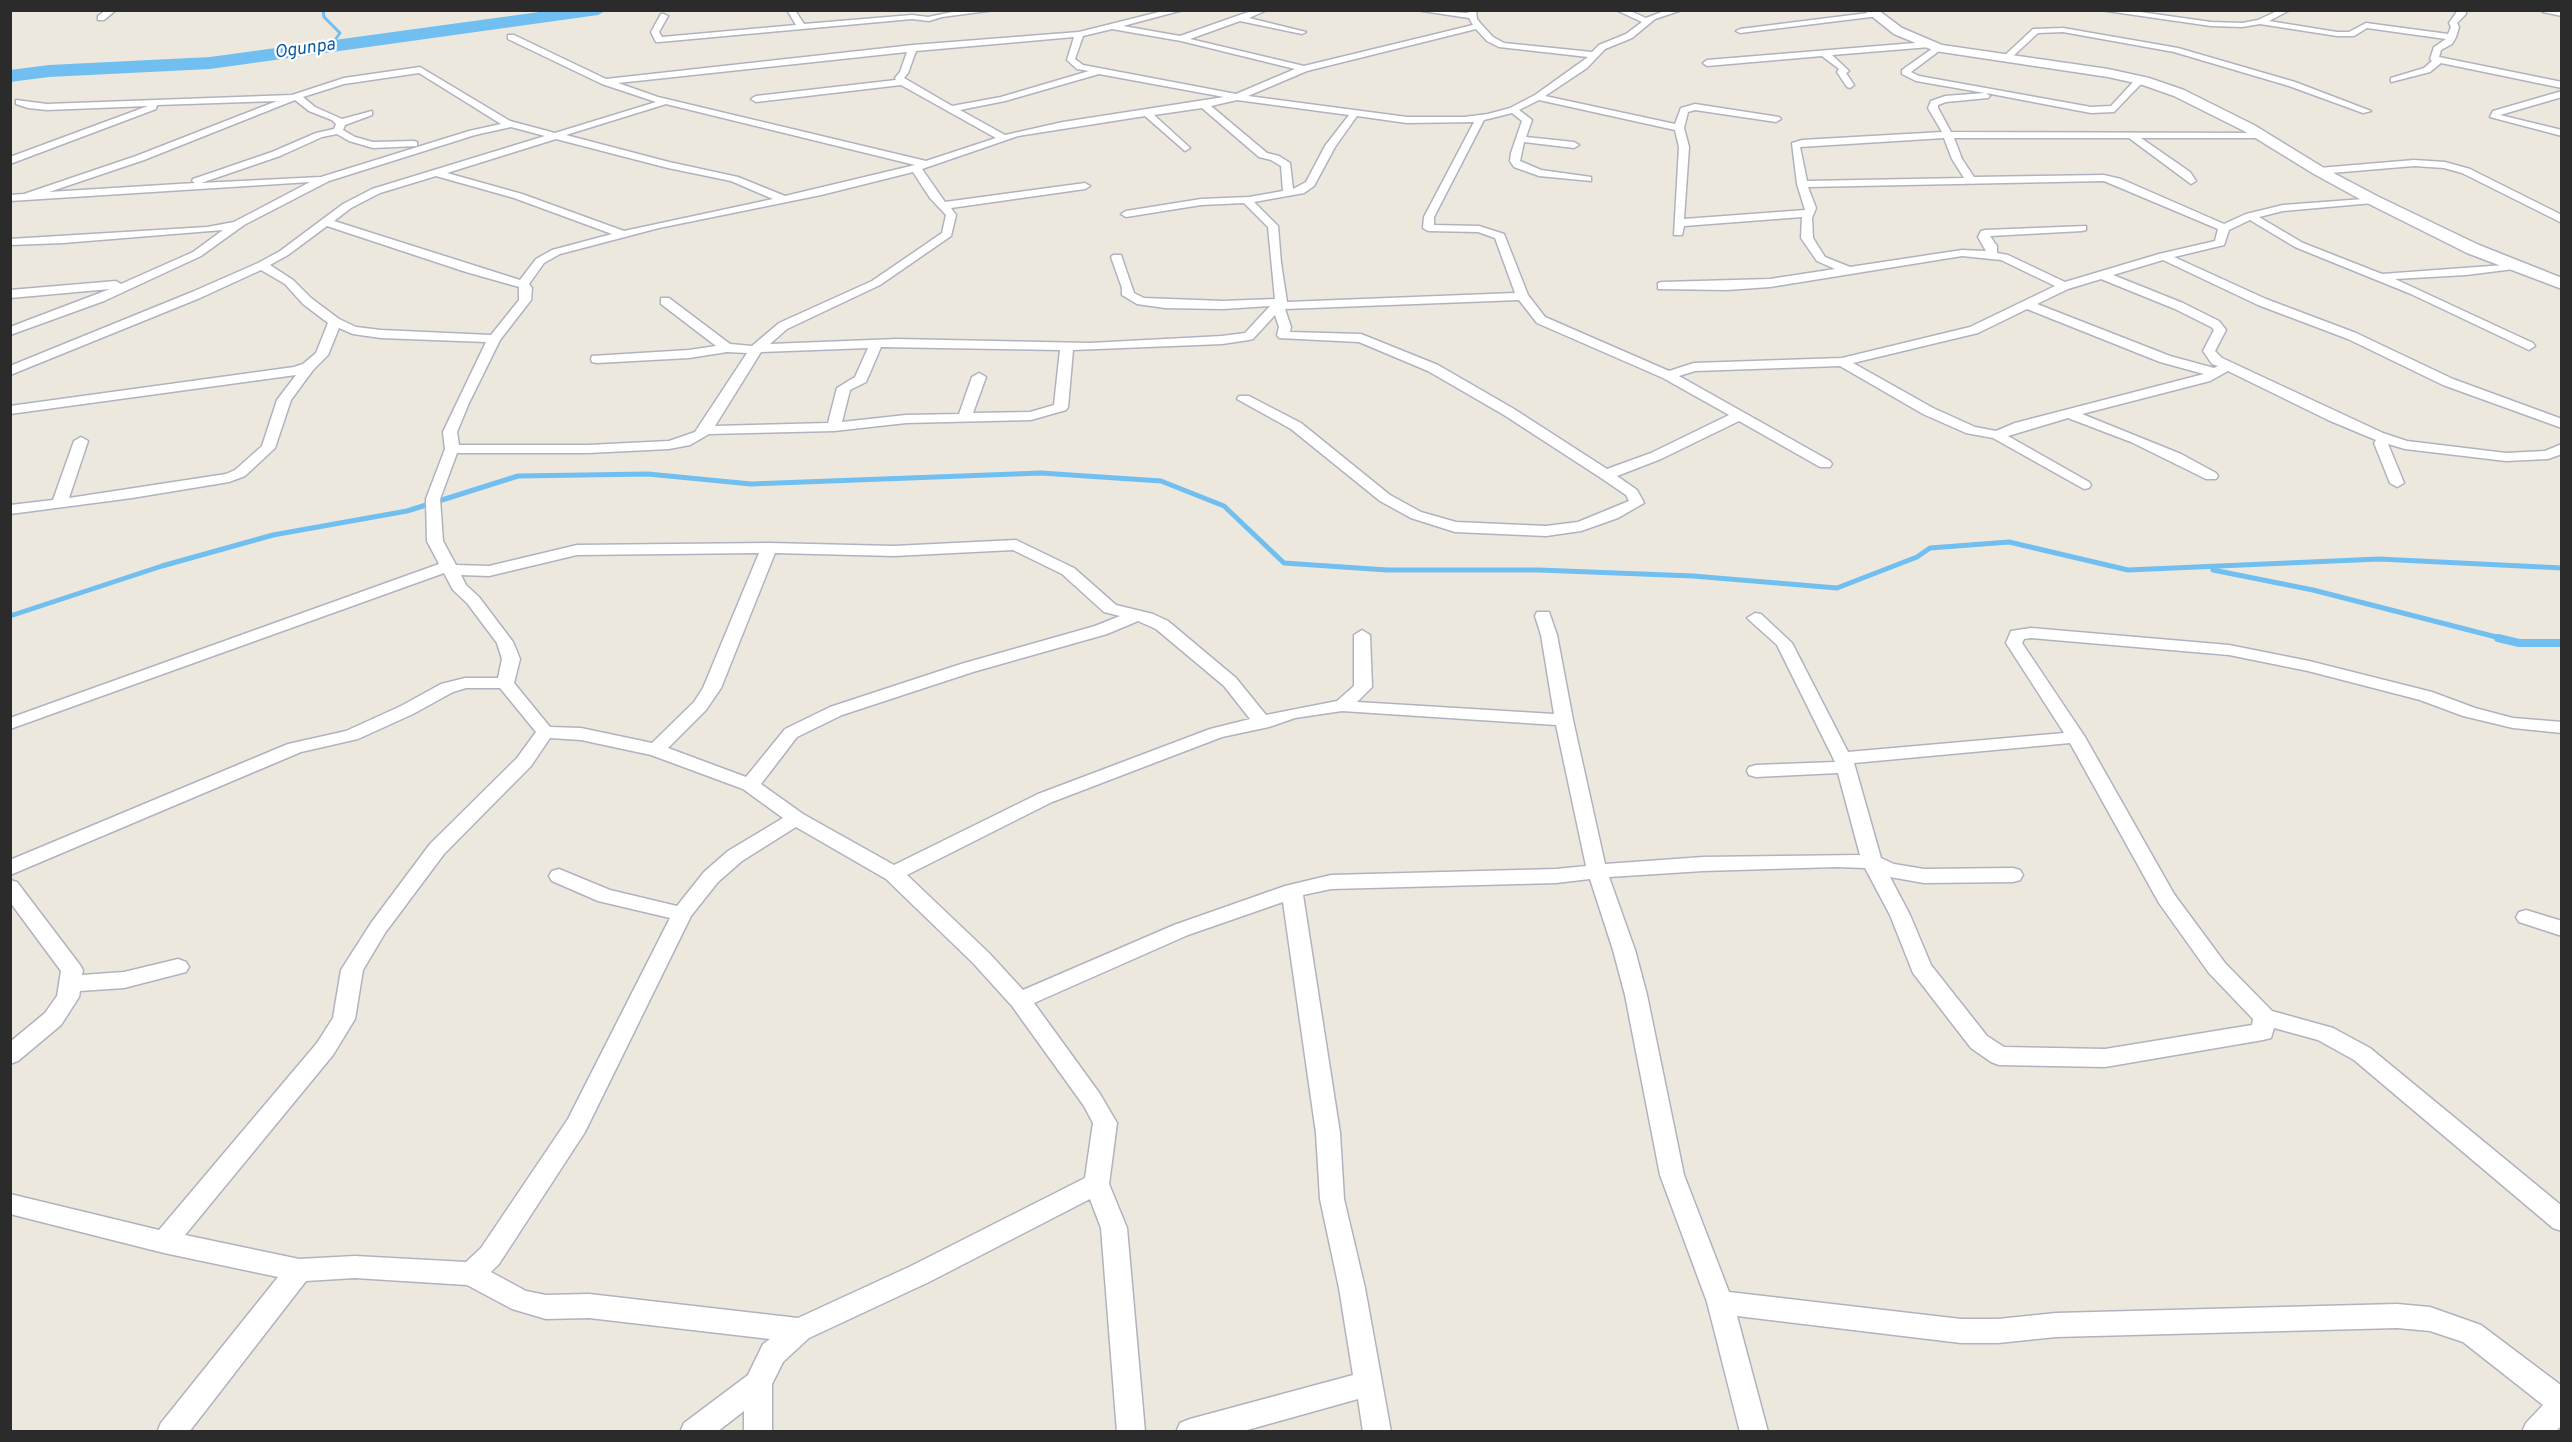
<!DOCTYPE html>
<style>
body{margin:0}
#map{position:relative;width:2572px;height:1442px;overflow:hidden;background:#ede8dd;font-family:Overpass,sans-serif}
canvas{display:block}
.frame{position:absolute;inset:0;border:12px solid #2b2b2b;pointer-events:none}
</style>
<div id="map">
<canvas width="2572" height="1442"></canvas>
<div class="frame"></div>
</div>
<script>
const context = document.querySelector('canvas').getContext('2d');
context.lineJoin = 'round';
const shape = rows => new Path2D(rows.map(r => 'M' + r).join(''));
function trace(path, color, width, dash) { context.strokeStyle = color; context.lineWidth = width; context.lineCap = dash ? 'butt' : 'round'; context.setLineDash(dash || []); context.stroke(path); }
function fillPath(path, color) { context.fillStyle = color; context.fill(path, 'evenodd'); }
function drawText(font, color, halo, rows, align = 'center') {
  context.font = font + ' Overpass,sans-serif'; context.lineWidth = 4.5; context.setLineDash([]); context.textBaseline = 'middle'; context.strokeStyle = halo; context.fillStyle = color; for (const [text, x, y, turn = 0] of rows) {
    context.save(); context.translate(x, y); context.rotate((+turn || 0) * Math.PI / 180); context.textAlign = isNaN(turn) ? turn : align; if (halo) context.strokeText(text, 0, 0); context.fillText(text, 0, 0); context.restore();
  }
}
trace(shape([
 [323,10,324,17,340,33,330,47]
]), '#70bff0', 3);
trace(shape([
 [2213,570,2313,590,2504,639],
 [10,616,162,566,273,535,407,511,518,476,648,474,751,484,1041,473,1161,481,1224,506,1284,563,1387,570,1539,570,1693,576,1837,588,1917,557,1930,548,2009,542,2128,570,2379,559,2562,568]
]), '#70bff0', 5);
trace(shape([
 [2498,638,2519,643,2562,643]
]), '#70bff0', 8);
fillPath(shape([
 [554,10,607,10,598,15,210,69,49,77,10,82,10,70,49,65,210,57,554,10]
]), '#70bff0');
const street = shape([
 [106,10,116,10,104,20,98,20,98,16,106,10],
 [787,10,795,10,804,24,912,15,928,17,962,10,995,10,942,17,929,21,912,19,659,42,656,42,651,32,661,14,664,14,668,16,659,32,662,37,796,25,787,10],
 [1167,10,1183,10,1123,26,1180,36,1254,10,1267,10,1249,18,1306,32,1302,34,1240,21,1190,39,1304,66,1473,25,1469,18,1416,10,1468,13,1468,10,1476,10,1477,19,1481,24,1493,37,1504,43,1592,52,1599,45,1626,34,1642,22,1616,10,1628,10,1646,18,1667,10,1682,10,1655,19,1632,38,1605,49,1587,68,1545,96,1675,124,1681,108,1695,104,1779,117,1781,119,1776,122,1695,110,1688,112,1684,128,1689,147,1684,219,1805,210,1797,184,1792,143,1802,140,1942,132,1928,108,1931,101,1945,96,1985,93,1916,81,1902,74,1902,70,1936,46,1943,48,1911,72,1919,76,2091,107,2111,106,2134,81,2147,79,2147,83,2140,85,2114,112,2091,113,1986,93,1990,96,1988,98,1946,102,1938,105,1938,108,1951,132,2262,133,2264,135,2259,138,2141,138,2190,172,2196,181,2191,184,2129,138,1954,138,1962,159,1974,177,2104,175,2121,179,2224,224,2246,214,2283,205,2377,198,2377,202,2373,203,2283,211,2259,217,2303,243,2382,274,2518,264,2520,266,2514,269,2466,275,2395,279,2533,343,2535,346,2529,350,2411,294,2295,247,2250,220,2229,230,2224,245,2174,257,2266,299,2356,333,2453,379,2562,419,2562,428,2443,385,2348,339,2258,305,2163,260,2113,275,2183,303,2219,321,2226,330,2215,351,2222,358,2383,433,2407,441,2506,453,2545,451,2562,444,2562,454,2548,459,2506,461,2405,449,2388,444,2404,483,2397,487,2390,483,2374,443,2376,440,2328,420,2228,371,2210,381,2082,414,2181,454,2216,473,2218,476,2216,479,2206,479,2131,442,2068,418,2008,436,2089,482,2091,485,2089,488,2084,489,1993,438,1966,433,1923,414,1840,366,1695,371,1679,376,1830,461,1832,464,1830,467,1820,467,1739,421,1661,459,1617,476,1637,490,1644,503,1618,518,1581,531,1546,536,1455,532,1411,518,1380,501,1291,429,1237,399,1239,396,1249,396,1301,423,1390,495,1421,512,1456,522,1546,526,1578,522,1629,501,1626,495,1601,478,1504,415,1428,371,1359,342,1279,338,1277,335,1279,327,1275,315,1253,339,1249,340,1222,344,1073,350,1068,407,1066,410,1031,420,906,423,834,431,709,434,690,445,669,449,588,453,457,453,440,499,443,541,456,565,489,566,577,545,769,543,894,546,1016,540,1074,568,1116,605,1153,614,1168,621,1236,678,1266,715,1337,701,1354,686,1354,635,1362,630,1370,635,1372,687,1357,702,1554,714,1541,635,1535,616,1537,612,1549,612,1557,635,1573,720,1605,864,1703,857,1860,855,1838,773,1756,777,1749,775,1747,771,1749,767,1756,765,1835,762,1777,645,1747,618,1755,613,1761,614,1792,643,1848,752,2064,733,2006,643,2011,631,2031,628,2229,645,2309,661,2432,692,2475,708,2513,718,2562,722,2562,733,2513,728,2463,716,2420,700,2308,671,2229,655,2031,638,2024,639,2022,643,2085,737,2174,894,2225,963,2272,1011,2333,1028,2370,1048,2562,1206,2562,1231,2553,1228,2354,1060,2318,1040,2274,1028,2271,1038,2263,1040,2105,1067,1999,1065,1991,1062,1971,1048,1913,973,1890,915,1865,868,1836,867,1703,871,1609,877,1635,950,1647,995,1684,1175,1729,1292,1961,1319,1998,1319,2056,1313,2397,1304,2430,1307,2481,1325,2562,1386,2562,1425,2555,1432,2522,1432,2526,1423,2543,1405,2463,1342,2430,1331,2397,1328,2056,1337,1998,1343,1961,1343,1737,1316,1768,1432,1740,1432,1707,1302,1660,1175,1625,995,1613,950,1590,879,1556,883,1331,889,1303,895,1340,1133,1344,1199,1365,1288,1391,1432,1363,1432,1358,1399,1240,1432,1176,1432,1180,1423,1190,1419,1353,1375,1339,1288,1320,1199,1316,1133,1283,902,1188,935,1034,1003,1100,1094,1117,1123,1109,1184,1127,1228,1145,1432,1117,1432,1101,1228,1090,1199,929,1282,809,1338,783,1362,772,1384,772,1432,744,1432,744,1411,717,1432,680,1432,684,1423,748,1375,763,1344,770,1339,589,1318,546,1319,512,1309,467,1285,355,1278,306,1281,189,1432,157,1432,161,1423,278,1277,164,1253,10,1214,10,1194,159,1230,317,1043,333,1018,341,970,371,923,430,844,517,758,536,732,500,688,466,688,453,692,413,714,358,739,301,752,10,875,10,860,288,744,346,731,401,706,441,684,465,678,498,678,502,659,497,643,467,603,453,590,444,573,10,729,10,718,439,564,427,541,426,499,445,449,443,432,486,342,381,338,353,334,339,328,328,355,313,370,291,400,275,448,245,476,229,482,132,498,10,514,10,505,53,500,74,441,81,437,88,441,69,498,226,474,235,470,262,446,277,400,296,375,10,414,10,406,294,367,303,364,316,353,328,323,303,304,285,284,261,270,200,298,10,375,10,366,192,292,258,263,280,251,343,204,372,189,545,136,511,127,475,135,329,181,244,225,201,256,104,301,10,335,10,327,110,289,10,298,10,290,116,281,121,284,193,252,223,230,63,243,10,245,10,239,207,227,234,222,310,182,10,201,10,195,24,194,136,156,277,101,157,105,156,109,10,164,10,157,148,106,47,110,28,108,16,104,16,100,47,104,292,95,344,78,420,67,510,121,555,133,656,102,602,84,508,39,508,35,514,35,606,79,913,45,1079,32,1167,10],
 [1112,29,1181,41,1295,69,1236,94,1083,65,1075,59,1083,36,1112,29],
 [1476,29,1487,41,1499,47,1588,57,1535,95,1510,108,1488,114,1464,117,1407,117,1248,96,1307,71,1476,29],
 [1074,37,1067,60,1077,69,1089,71,1001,97,952,106,904,78,908,73,916,51,1074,37],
 [907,52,900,72,895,78,896,80,756,96,751,99,756,102,901,85,996,138,926,161,658,97,618,83,907,52],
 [419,73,501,124,469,131,321,177,201,183,280,156,322,137,337,134,349,141,373,148,417,146,417,142,414,141,373,142,355,137,343,130,345,125,372,115,372,111,342,119,315,107,303,97,344,84,419,73],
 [1099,74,1224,97,1063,122,1005,135,960,110,1005,101,1099,74],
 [295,100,309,111,332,120,336,124,334,129,316,133,272,152,193,179,192,181,195,183,49,192,144,160,295,100],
 [1237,100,1349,115,1325,146,1306,182,1293,189,1290,163,1279,156,1267,153,1211,106,1237,100],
 [1539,100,1675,130,1679,147,1674,235,1682,235,1684,226,1802,217,1801,238,1817,261,1835,269,1770,279,1662,282,1658,283,1658,289,1727,290,1770,287,1962,256,2001,260,2055,286,1970,327,1842,358,1694,363,1669,371,1545,317,1528,295,1504,234,1479,226,1434,225,1434,217,1484,120,1512,113,1522,121,1511,153,1510,161,1514,167,1539,176,1591,181,1591,177,1541,170,1520,161,1524,142,1574,148,1579,145,1574,142,1526,137,1532,120,1519,110,1539,100],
 [666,104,915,165,785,196,738,177,669,162,566,135,666,104],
 [1202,108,1259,157,1271,160,1281,166,1283,191,1249,197,1201,199,1126,211,1121,214,1126,217,1201,205,1244,203,1268,227,1275,299,1223,301,1144,298,1134,293,1121,255,1113,255,1111,257,1122,288,1122,295,1137,304,1165,308,1223,309,1270,306,1245,333,1222,336,1090,343,897,339,770,344,787,329,880,285,951,236,956,215,951,208,1085,189,1090,186,1085,183,945,202,922,169,1018,136,1145,116,1185,151,1190,148,1188,146,1154,115,1202,108],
 [1357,116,1407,123,1474,122,1424,217,1423,228,1428,231,1478,232,1495,238,1515,293,1287,302,1281,263,1278,226,1254,202,1304,193,1314,186,1335,147,1357,116],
 [1944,138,1952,159,1964,178,1807,181,1800,147,1944,138],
 [556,139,668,168,731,181,773,199,624,231,522,194,447,173,556,139],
 [913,172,930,198,946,215,942,233,872,281,779,323,752,346,730,344,669,298,661,298,661,304,716,346,689,350,592,356,591,359,592,362,597,363,689,358,727,352,747,353,695,432,669,441,588,445,459,445,457,432,469,403,500,340,531,300,532,288,529,284,544,263,560,254,659,228,821,195,913,172],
 [436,176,514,198,612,234,552,250,536,259,520,280,334,221,351,208,380,193,436,176],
 [2104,181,2218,229,2215,241,2159,254,2065,282,2008,255,1997,253,1997,246,1990,236,2082,231,2086,230,2086,226,1985,230,1981,231,1978,237,1986,251,1962,250,1850,267,1825,257,1813,238,1812,218,1816,208,1808,187,2104,181],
 [327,226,466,272,519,287,519,300,491,335,381,330,356,327,339,319,311,298,293,280,270,265,288,255,327,226],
 [2101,279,2175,309,2211,327,2214,330,2203,351,2212,364,2218,366,2214,368,2170,356,2037,304,2068,289,2101,279],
 [1519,300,1537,323,1663,378,1729,415,1651,453,1607,469,1514,409,1438,365,1361,334,1290,332,1291,327,1285,309,1519,300],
 [2027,309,2160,362,2204,374,2015,423,1996,431,1975,427,1933,408,1853,363,1978,333,2027,309],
 [881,347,1060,350,1054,405,1030,412,973,413,986,377,979,373,972,377,959,414,906,415,842,422,850,390,866,382,881,347],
 [868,348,855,377,837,388,828,423,715,426,761,352,868,348],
 [1013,550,1062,574,1104,612,1120,616,1095,626,961,664,830,707,785,729,746,777,668,748,706,710,721,688,775,553,894,556,1013,550],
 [759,553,703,688,694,702,652,743,581,728,550,727,514,683,520,659,513,642,479,597,466,585,461,575,489,576,577,555,759,553],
 [1138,621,1156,629,1224,686,1250,719,1210,729,1038,794,894,865,803,814,761,784,797,737,842,715,973,672,1107,634,1138,621],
 [1342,711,1556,725,1586,866,1556,869,1331,875,1285,886,1174,925,1023,990,989,953,907,875,1052,802,1222,737,1269,727,1295,718,1342,711],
 [550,738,581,740,651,755,743,789,783,818,728,851,704,872,677,906,610,890,559,869,552,871,549,876,552,881,598,901,670,918,568,1119,481,1248,466,1262,355,1256,299,1259,185,1235,333,1055,355,1019,363,970,385,933,444,854,531,766,550,738],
 [2070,743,2159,903,2209,973,2253,1019,2252,1025,2105,1049,2004,1047,1987,1036,1931,965,1910,915,1890,877,1924,883,2013,882,2020,880,2023,875,2020,870,2013,868,1924,869,1894,864,1881,858,1854,763,2070,743],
 [796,827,886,879,973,963,1012,1006,1084,1106,1093,1123,1085,1178,911,1266,798,1318,589,1294,546,1295,526,1291,491,1272,499,1264,585,1132,691,916,718,882,742,861,796,827],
 [2100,10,2126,10,2211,22,2242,23,2258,20,2279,10,2290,10,2269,21,2337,32,2349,32,2366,23,2448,34,2451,27,2449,23,2458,10,2466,10,2466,14,2457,23,2459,27,2456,37,2452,44,2441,50,2439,57,2562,82,2562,88,2441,63,2430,72,2391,82,2391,78,2424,68,2432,61,2430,59,2434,47,2446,39,2367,28,2354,36,2337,36,2260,24,2242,27,2211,26,2100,10],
 [2542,10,2562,12,2562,16,2543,12,2542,10],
 [1876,12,1880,14,1879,16,1740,33,1736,31,1740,29,1876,12],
 [2063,28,2178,48,2295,82,2371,111,2363,113,2289,86,2174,52,2063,32,2038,33,2010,59,2003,57,2033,29,2063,28],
 [1927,42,1930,43,1930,47,1832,55,1849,71,1846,73,1854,85,1850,88,1847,87,1837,72,1839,69,1822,56,1707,66,1703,63,1707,60,1927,42],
 [2562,91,2562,97,2500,115,2562,130,2562,136,2490,117,2493,111,2562,91],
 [2414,160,2445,162,2470,169,2562,215,2562,223,2462,173,2444,168,2414,166,2319,174,2314,171,2319,168,2414,160],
 [10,880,17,882,80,965,83,970,82,975,124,972,178,959,186,962,189,967,186,972,124,988,80,991,79,997,61,1025,18,1061,10,1064,10,1042,45,1013,57,996,61,971,10,902,10,880],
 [2526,910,2562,921,2562,936,2519,922,2516,917,2519,912,2526,910]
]);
const secondary = shape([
 [1864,10,1878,10,1902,28,1942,45,2108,69,2149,78,2184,90,2254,125,2324,168,2379,197,2479,245,2562,278,2562,289,2467,253,2367,203,2314,174,2244,131,2174,96,2140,84,2108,77,1935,51,1894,34,1864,10]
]);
trace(street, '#b1b2bf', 3);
trace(secondary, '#b1b2bf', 3);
fillPath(street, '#fff');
fillPath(secondary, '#fff');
drawText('italic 18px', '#0c5b9e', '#fff', [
 ["Ogunpa",305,50,-8]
]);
</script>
